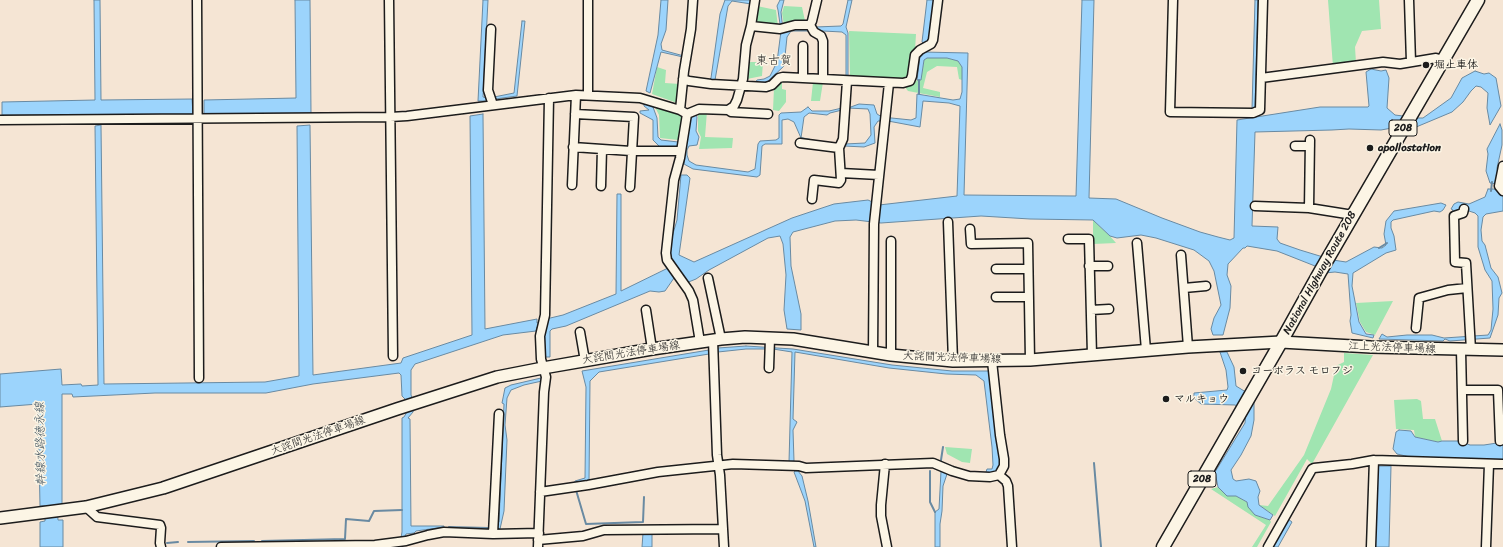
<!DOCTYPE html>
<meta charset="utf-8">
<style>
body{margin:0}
canvas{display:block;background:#f5e5d4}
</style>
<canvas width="1503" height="547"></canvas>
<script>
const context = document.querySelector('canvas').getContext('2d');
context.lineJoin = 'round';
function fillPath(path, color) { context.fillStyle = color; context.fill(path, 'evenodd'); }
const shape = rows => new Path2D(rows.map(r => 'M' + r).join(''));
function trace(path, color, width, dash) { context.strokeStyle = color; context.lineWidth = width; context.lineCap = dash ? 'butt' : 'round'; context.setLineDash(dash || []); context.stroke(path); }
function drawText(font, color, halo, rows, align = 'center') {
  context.font = font + ' Sriracha,"Klee One",sans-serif'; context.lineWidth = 3; context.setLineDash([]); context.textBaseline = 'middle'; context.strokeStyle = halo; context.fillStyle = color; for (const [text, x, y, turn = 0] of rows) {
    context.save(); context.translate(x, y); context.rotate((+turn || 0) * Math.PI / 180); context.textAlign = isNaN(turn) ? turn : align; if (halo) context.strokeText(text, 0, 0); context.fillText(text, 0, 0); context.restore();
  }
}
fillPath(shape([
 [1328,0,1379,0,1381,29,1362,31,1355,47,1356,63,1333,67],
 [757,6,776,10,778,27,755,24],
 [784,6,802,7,805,21,784,25,782,13],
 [849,31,916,34,915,50,909,76,900,81,850,77],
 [927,58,947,58,958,61,962,67,962,80,959,79,957,67,937,66,927,72,923,88,940,92,940,97,908,91,904,86,913,85,917,80,921,80,924,60],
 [747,62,763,62,762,76,747,79],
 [657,67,666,70,665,83,680,84,677,103,652,94],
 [782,80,782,89,786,90,786,102,779,111,773,110,774,88],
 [813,82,823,82,820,101,811,101],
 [654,105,682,116,678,140,660,138,659,115],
 [707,111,705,137,733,138,732,148,699,149,701,137,698,131,698,112],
 [1093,220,1110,236,1116,243,1093,244],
 [1393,301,1375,335,1366,332,1360,322,1356,303],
 [1344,353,1373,355,1312,464,1307,459,1275,516,1259,505,1268,506,1304,455,1331,389,1336,366,1344,362],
 [1417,399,1421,401,1423,419,1435,419,1442,441,1438,442,1415,437,1414,430,1396,429,1394,400],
 [945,447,972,449,970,463,962,462,947,454],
 [1218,487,1227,496,1236,496,1247,502,1255,515,1270,520,1271,522,1257,547,1252,547,1266,525,1211,489]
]), '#a0e5b1');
const water = shape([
 [94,0,100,0,101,100,192,99,193,114,2,115,2,102,95,100,94,0],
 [295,0,310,0,311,113,204,114,204,100,296,98,295,0],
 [483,0,488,0,483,97,488,98,488,101,478,101,483,0],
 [661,0,668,0,666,30,661,44,662,50,684,56,683,57,661,52,650,93,646,91,658,35,661,0],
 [725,0,750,0,751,4,732,1,728,6,715,80,713,81,688,78,685,75,689,64,688,75,690,77,709,80,711,78,720,14,725,0],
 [780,0,784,0,781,12,783,31,792,28,808,29,809,31,791,31,787,37,784,66,765,84,754,84,757,80,764,79,770,76,777,62,781,31,778,10,777,6,780,0],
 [848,0,852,0,846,27,848,33,848,76,846,76,846,35,842,32,823,31,817,30,815,27,841,26,843,24,848,0],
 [927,0,934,0,929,39,924,44,922,42,927,0],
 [1082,0,1094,0,1089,198,1116,199,1162,218,1200,232,1218,237,1230,240,1234,238,1237,120,1320,107,1368,107,1369,106,1366,72,1371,69,1381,71,1386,70,1389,78,1387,108,1395,115,1403,116,1396,127,1393,126,1392,128,1381,130,1349,129,1332,130,1255,132,1252,226,1278,227,1277,239,1280,243,1300,250,1333,260,1346,262,1374,247,1382,248,1386,245,1384,234,1386,221,1394,211,1441,203,1446,205,1443,210,1440,212,1434,211,1393,220,1391,222,1391,228,1394,236,1396,250,1386,253,1353,273,1352,286,1359,322,1366,334,1374,335,1373,338,1352,333,1350,321,1351,315,1348,274,1335,272,1325,273,1315,266,1277,251,1247,246,1245,248,1243,248,1228,264,1227,275,1231,286,1230,308,1223,335,1213,335,1211,329,1214,318,1221,305,1214,271,1209,261,1194,250,1156,238,1141,235,1117,238,1110,236,1093,220,1030,219,981,216,881,223,856,220,835,221,793,232,790,237,791,266,801,314,801,330,787,329,784,310,786,275,783,244,780,236,768,238,709,270,696,279,686,283,679,273,674,277,674,278,665,291,659,292,650,291,566,326,552,329,550,331,550,357,545,357,544,332,546,319,563,315,616,294,617,194,621,194,621,291,668,268,670,238,672,237,677,220,681,175,687,175,690,178,679,255,694,262,792,218,834,204,868,200,879,205,957,196,960,106,949,103,923,101,920,127,888,121,878,121,874,127,875,143,864,147,844,146,845,144,865,143,871,135,870,114,868,109,848,108,859,104,874,105,877,114,882,117,911,120,916,118,917,94,953,100,960,99,962,92,962,67,958,61,947,58,927,58,924,60,921,80,917,80,920,56,923,52,968,53,964,195,1076,196,1082,0],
 [1255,0,1258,0,1255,108,1252,109,1255,0],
 [522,21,525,21,517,96,495,99,494,97,514,93,522,21],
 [1475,71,1484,74,1489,73,1496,78,1501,106,1490,125,1487,108,1488,93,1481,87,1476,86,1471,91,1463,102,1452,112,1409,130,1417,118,1423,118,1451,98,1462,78,1475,71],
 [646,103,653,107,657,118,658,137,661,140,678,142,678,148,660,147,653,140,653,120,640,113,640,111,649,110,644,106,644,104,646,103],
 [808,107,812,111,829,111,842,108,842,110,830,113,827,115,809,113,804,117,801,138,794,122,788,119,782,120,782,144,765,144,762,146,760,175,757,177,693,169,684,164,689,122,693,115,696,115,697,117,696,131,699,137,697,145,689,146,687,150,687,155,689,161,696,165,748,172,755,169,758,144,760,141,776,140,779,138,779,115,781,113,801,112,808,107],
 [483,114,485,329,537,319,537,323,540,322,540,326,537,327,536,331,503,335,415,364,411,370,411,395,413,400,407,401,402,396,401,375,399,373,313,384,266,393,155,393,73,397,72,394,62,394,62,504,57,505,58,520,63,520,63,547,40,547,40,522,45,521,45,506,40,506,38,404,0,407,0,374,61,369,62,385,81,384,82,386,98,385,95,126,101,125,104,384,265,382,299,376,297,126,310,125,313,375,401,363,403,358,472,335,470,116,483,114],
 [1500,124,1502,130,1502,145,1497,168,1499,176,1496,184,1490,183,1486,171,1488,154,1487,149,1500,124],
 [1488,189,1494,189,1503,193,1503,211,1486,214,1483,217,1481,230,1482,241,1485,245,1491,268,1498,277,1502,293,1499,298,1498,315,1490,338,1450,341,1445,339,1443,341,1379,339,1382,334,1387,337,1407,335,1432,335,1444,338,1488,335,1491,330,1493,309,1492,281,1485,270,1478,247,1478,216,1475,213,1466,210,1452,213,1453,210,1451,209,1454,204,1458,202,1469,204,1485,197,1488,189],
 [746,346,793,349,892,365,952,371,989,371,996,437,1000,456,1000,464,996,472,989,475,986,472,987,469,992,469,993,465,992,447,984,381,976,375,946,374,889,368,795,352,793,419,797,422,793,430,794,461,789,462,792,352,773,349,746,349,718,352,718,348,746,346],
 [709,350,709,354,599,372,590,381,589,482,574,485,575,481,585,478,586,387,582,371,709,350],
 [1220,352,1227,352,1234,367,1236,386,1254,397,1254,420,1251,436,1241,455,1231,470,1233,479,1236,481,1249,479,1256,481,1260,491,1258,497,1259,505,1273,515,1270,520,1255,515,1248,507,1247,502,1236,496,1227,496,1218,487,1215,472,1245,423,1246,411,1235,405,1201,404,1194,398,1194,393,1227,390,1228,387,1226,370,1220,352],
 [541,378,542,381,524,385,511,390,507,398,505,425,507,440,504,511,500,529,497,529,497,522,499,522,504,404,502,403,505,388,511,385,541,378],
 [414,408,413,412,408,418,410,419,411,526,444,526,444,527,416,531,414,533,406,534,404,538,401,538,402,532,402,418,404,417,408,410,414,408],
 [1399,430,1411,431,1415,437,1438,442,1442,441,1460,441,1470,445,1484,445,1497,443,1503,445,1503,460,1410,457,1397,454,1393,449,1396,432,1399,430],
 [1378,466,1391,466,1389,547,1375,547,1378,466],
 [939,467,948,471,943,486,942,511,940,524,940,547,935,547,935,512,939,509,941,471,939,467],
 [795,471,798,471,802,476,808,501,816,547,814,547,805,501,794,472,795,471],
 [1288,519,1292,522,1278,547,1273,547,1288,519],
 [643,533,652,534,652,547,642,547,643,533]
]);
fillPath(water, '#9cd4fc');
trace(water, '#698aa2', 1);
trace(shape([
 [919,80,919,94],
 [801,138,815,141],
 [1491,191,1492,182],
 [1379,248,1387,243],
 [941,460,943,447],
 [1094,463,1101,547],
 [930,471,930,502,935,512],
 [576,490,586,524,643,522,644,497],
 [449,527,488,528],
 [262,541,345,539,346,519,369,521,374,511,402,510],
 [188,542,254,541],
 [167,543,178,542]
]), '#698aa2', 2);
const minor = shape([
 [197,0,199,378],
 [389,0,393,356],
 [588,0,588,95],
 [817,0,812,21,810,25,814,32,821,36,823,41,823,79],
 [1173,0,1170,112,1253,113,1260,110,1263,0],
 [1409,0,1411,62],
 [751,26,780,29,795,25,810,25],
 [491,29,488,90,493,105],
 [803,46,803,78],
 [1261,78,1383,62,1400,64,1436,58,1443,60],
 [683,79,689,81,711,84,766,87,772,85,779,78,783,77,903,83,910,81,912,76,915,55,920,50,931,44,933,40,938,0],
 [680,110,684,71,691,29,693,0],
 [728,110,731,112,768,114],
 [575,114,634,117,630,187],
 [687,114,680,158,674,180,666,253,667,260,689,291,693,300,700,342],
 [0,120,390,117,407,116,576,95,640,98,680,110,687,114,699,109,728,110,734,106,737,100,743,79,746,45,751,26,755,0],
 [800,143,839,148],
 [1295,146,1310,146],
 [573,147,631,151,681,151],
 [1503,166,1499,186,1503,191],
 [841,173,879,175],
 [572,185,576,95],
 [601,186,602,149],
 [812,199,814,180,839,183,841,180,839,148,843,139,847,81],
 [1255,206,1309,208,1353,215],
 [1309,208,1310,140],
 [1464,209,1463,213,1454,216,1455,262,1466,263,1471,350],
 [948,222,953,361],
 [970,229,971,244,1028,243,1030,360],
 [1068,239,1089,239,1092,355],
 [891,241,891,355],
 [1137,243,1146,350],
 [1181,255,1188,347],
 [1089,266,1108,266],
 [996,269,1028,269],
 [708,278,721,339],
 [1184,288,1206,286],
 [996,297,1029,297],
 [646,310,652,349],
 [1091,310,1109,309],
 [1416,328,1419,298,1448,290,1467,288],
 [580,332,585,361],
 [713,340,717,455,720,475,724,547],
 [1461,350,1463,441],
 [873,353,874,224,889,83],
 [769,368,770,338],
 [1463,390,1498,390,1500,441],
 [885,464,881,505,881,516,887,547],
 [999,475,1006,481,1008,486,1012,547],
 [540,492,588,485,658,472,733,464,799,466,806,468,933,463,952,471,969,476,990,477,999,475,1004,466,1004,459,1000,435,992,361],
 [86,507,97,517,160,525,161,528,160,543,161,547],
 [493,534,499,414],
 [538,540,583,536,604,530,723,529],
 [221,547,375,545,406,541,428,535,444,532,493,534,539,533],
 [538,547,544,392,546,377,541,359,540,336,545,315,549,98],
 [1268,547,1312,469,1314,468,1352,464,1374,460,1503,464],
 [1371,547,1374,460],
 [1486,547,1489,464]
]);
const major = shape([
 [0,518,86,507,163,488,397,409,497,377,543,368,652,349,721,339,745,337,793,339,891,355,953,361,1030,360,1188,347,1281,342,1371,347,1503,350]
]);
const highway = shape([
 [1163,547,1281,342,1320,272,1478,0]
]);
trace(minor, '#1c1c1c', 11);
trace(major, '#1c1c1c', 14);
trace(highway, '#1c1c1c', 15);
trace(minor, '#fcf5e5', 8);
trace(major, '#fcf5e5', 11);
trace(highway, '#fcf5e5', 12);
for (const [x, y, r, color] of [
 [1426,65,4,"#1c1c1c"],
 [1370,148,4,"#1c1c1c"],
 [1243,371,4,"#1c1c1c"],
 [1166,399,4,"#1c1c1c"]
]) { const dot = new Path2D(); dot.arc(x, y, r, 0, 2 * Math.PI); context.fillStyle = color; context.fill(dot); trace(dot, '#fcf5e5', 1.5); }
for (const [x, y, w] of [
 [1403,128,28],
 [1202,479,28]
]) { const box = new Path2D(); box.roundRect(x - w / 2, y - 8, w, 16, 3); context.fillStyle = '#fcf5e5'; context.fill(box); trace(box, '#1c1c1c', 1); }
drawText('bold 10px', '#1c1c1c', null, [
 ["208",1403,128],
 ["208",1202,479]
]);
drawText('bold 11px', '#1c1c1c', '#fcf5e5', [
 ["堀上車体",1434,65],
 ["apollostation",1378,148],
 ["コーポラス モロフジ",1251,371],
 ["マルキョウ",1174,399]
], 'left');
drawText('11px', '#1c1c1c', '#fcf5e5', [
 ["National Highway Route 208",1320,273,-61],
 ["江上光法停車場線",1392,348,2],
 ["大詫間光法停車場線",631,353,-9],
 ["大詫間光法停車場線",952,358,2],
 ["大詫間光法停車場線",318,436,-19]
]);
drawText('12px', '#1c1c1c', '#fcf5e5', [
 ["東古賀",774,61]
]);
drawText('italic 12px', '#42535f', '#fcf5e5', [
 ["幹線水路徳永線",41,444,-91]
]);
</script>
